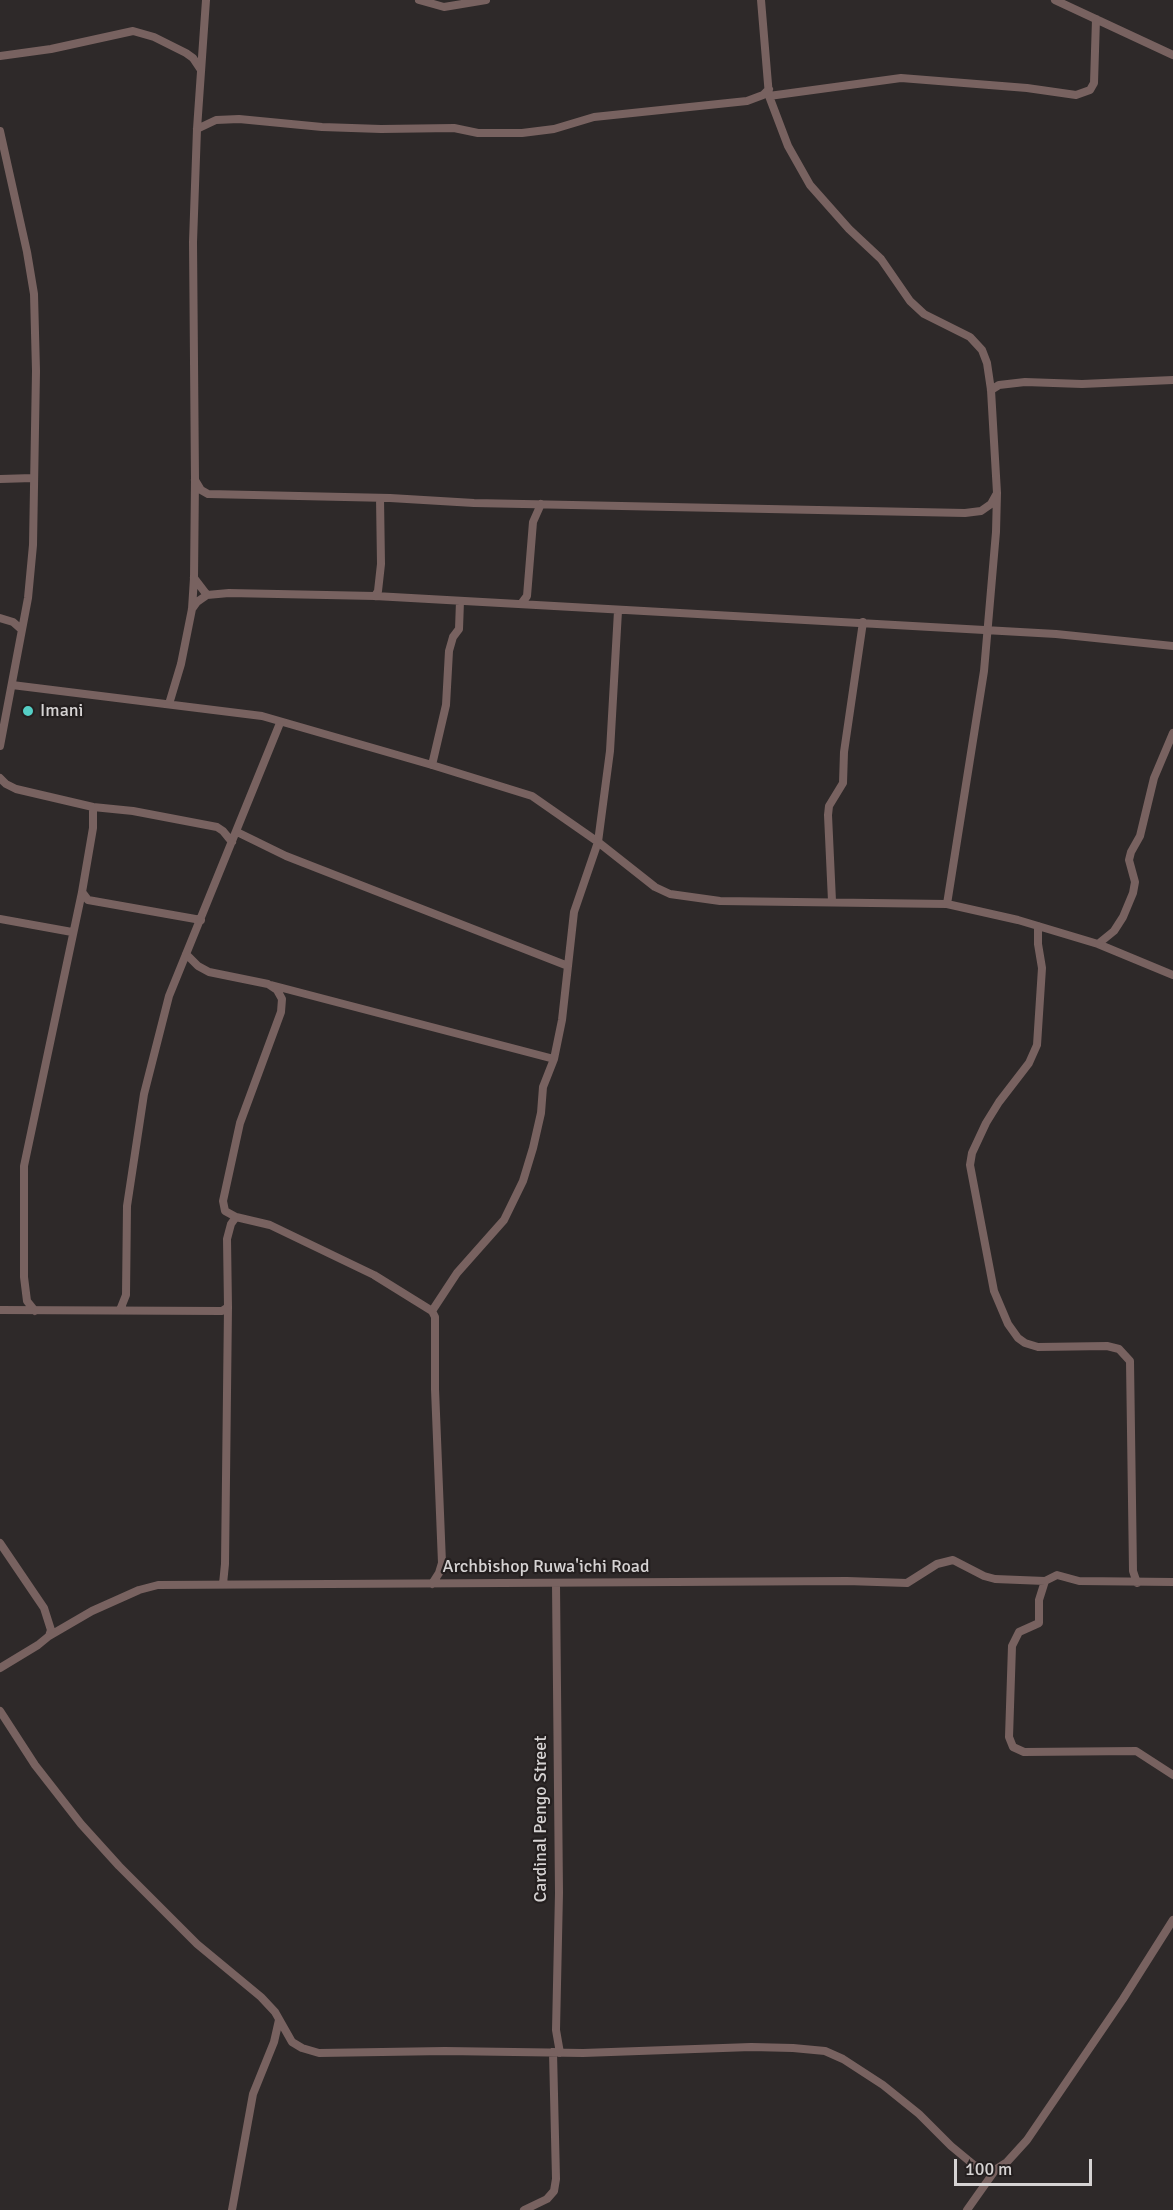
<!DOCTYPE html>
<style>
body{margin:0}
#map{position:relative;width:1173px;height:2210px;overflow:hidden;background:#2e2929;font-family:Signika,sans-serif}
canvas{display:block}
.scale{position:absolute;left:954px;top:2159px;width:138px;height:27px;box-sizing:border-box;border:3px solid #d6d3d3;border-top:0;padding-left:8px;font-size:18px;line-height:21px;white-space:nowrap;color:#d6d3d3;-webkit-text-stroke:4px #241f1f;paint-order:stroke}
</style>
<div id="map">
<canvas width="1173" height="2210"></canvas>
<div class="scale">100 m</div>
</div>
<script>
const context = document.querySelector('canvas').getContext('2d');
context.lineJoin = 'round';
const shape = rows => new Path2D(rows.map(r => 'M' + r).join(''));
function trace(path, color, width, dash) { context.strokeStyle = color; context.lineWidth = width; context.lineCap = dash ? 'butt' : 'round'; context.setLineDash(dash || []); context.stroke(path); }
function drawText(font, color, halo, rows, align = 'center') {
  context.font = font + ' Signika,sans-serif'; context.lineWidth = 4.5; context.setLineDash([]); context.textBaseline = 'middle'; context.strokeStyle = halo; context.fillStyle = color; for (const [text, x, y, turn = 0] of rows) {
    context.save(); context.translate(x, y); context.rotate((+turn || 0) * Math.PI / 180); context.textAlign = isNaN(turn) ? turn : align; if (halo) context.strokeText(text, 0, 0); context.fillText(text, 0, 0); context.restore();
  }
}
trace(shape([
 [419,0,444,7,486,0],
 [761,0,769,96,788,146,810,185,849,229,881,259,910,301,924,314,970,337,982,350,987,363,991,390,997,493,996,532,984,671,947,904],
 [1055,0,1173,55],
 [0,56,51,49,133,31,154,37,186,53,193,58,201,70],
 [769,96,901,78,1027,88,1076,95,1090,90,1094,83,1096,19],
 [197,129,216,120,239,119,322,127,381,129,454,128,478,133,522,133,554,129,594,117,747,101,763,95,769,89],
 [0,131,27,252,34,294,36,371,33,545,28,598,0,746],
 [991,390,999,385,1025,382,1082,384,1173,380],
 [0,479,33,478],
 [195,480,201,490,208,494,390,498,474,503,965,513,981,511,991,504,996,495],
 [194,578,207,595],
 [375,596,378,591,381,564,380,498],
 [521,604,527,596,533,522,541,504],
 [192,609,197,602,207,595,229,593,375,596,1056,634,1173,646],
 [0,618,13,622,21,629],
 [12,685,262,716,432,765,532,796,598,842,655,887,670,894,720,901,947,904,1018,920,1098,944,1173,975],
 [169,704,181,664,192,609,194,578,195,480,193,242,197,129,206,0],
 [432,765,446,705,449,651,453,637,459,629,460,601],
 [0,778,6,784,16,789,93,807,133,811,217,827,223,831,232,842],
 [93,807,93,828,82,892,88,900,201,920],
 [237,832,286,856,568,966],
 [832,901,828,815,829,806,843,783,844,752,863,622],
 [0,919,72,932],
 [1038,926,1038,944,1042,968,1037,1045,1029,1063,999,1102,986,1123,972,1153,970,1165,994,1291,1008,1324,1018,1338,1025,1343,1038,1347,1107,1346,1119,1349,1130,1361,1133,1571,1137,1583],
 [1098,944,1114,931,1123,917,1133,893,1135,882,1129,860,1131,852,1140,836,1154,778,1173,733],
 [186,954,198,966,209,972,268,984,277,990,282,999,281,1012,240,1123,223,1201,225,1211,236,1217,270,1225,374,1275,432,1311,435,1317,435,1389,442,1563,439,1573,432,1584],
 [271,985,554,1059],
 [0,1310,222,1311,228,1307,227,1239,231,1224,236,1217],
 [120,1310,126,1295,127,1206,144,1094,169,996,280,723],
 [35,1311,27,1301,24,1277,24,1166,82,892],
 [432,1311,457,1273,504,1220,523,1181,533,1148,541,1113,543,1087,554,1059,562,1020,574,912,598,842,610,751,618,611],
 [0,1543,44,1608,51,1630,49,1636,38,1645,0,1668],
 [1173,1582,1079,1581,1057,1575,1045,1581,1039,1600,1039,1623,1019,1632,1012,1646,1009,1737,1013,1747,1024,1752,1136,1751,1173,1775],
 [223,1584,225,1564,228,1307],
 [556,1584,559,1893,556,2030,560,2053],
 [49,1636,92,1611,139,1590,158,1585,847,1581,907,1583,937,1564,953,1560,984,1576,995,1579,1045,1581],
 [0,1711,35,1765,81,1824,119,1866,197,1944,261,1997,275,2012,292,2042,302,2048,319,2053,445,2051,583,2053,751,2047,793,2048,825,2051,843,2059,883,2085,919,2114,951,2146,974,2165,989,2169,996,2169,1007,2162,1027,2140,1123,1999,1173,1920],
 [232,2210,253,2094,274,2042,279,2020],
 [524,2210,547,2199,554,2191,556,2179,553,2052],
 [967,2210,996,2169]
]), '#786260', 8);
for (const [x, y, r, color] of [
 [28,711,6,"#55cec5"]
]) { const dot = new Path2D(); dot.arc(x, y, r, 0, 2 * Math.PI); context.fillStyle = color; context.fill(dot); trace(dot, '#241f1f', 2); }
drawText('18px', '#d6d3d3', '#241f1f', [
 ["Imani",40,711]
], 'left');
drawText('18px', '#d6d3d3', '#241f1f', [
 ["Archbishop Ruwa'ichi Road",546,1567],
 ["Cardinal Pengo Street",541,1819,-90]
]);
</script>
